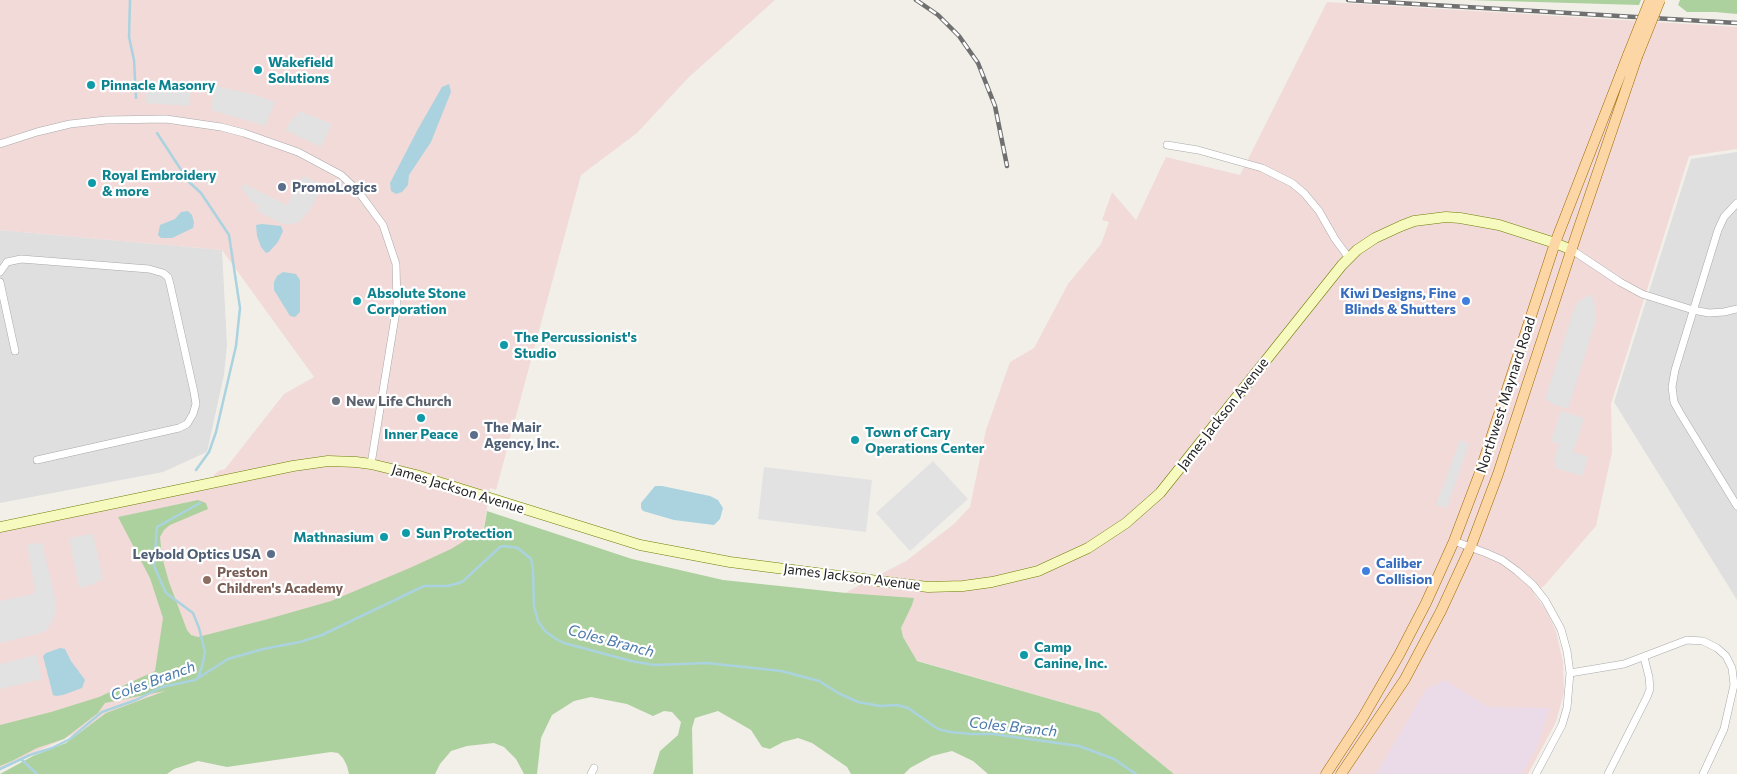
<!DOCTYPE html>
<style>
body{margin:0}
canvas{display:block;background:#f2efe9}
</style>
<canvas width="1737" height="774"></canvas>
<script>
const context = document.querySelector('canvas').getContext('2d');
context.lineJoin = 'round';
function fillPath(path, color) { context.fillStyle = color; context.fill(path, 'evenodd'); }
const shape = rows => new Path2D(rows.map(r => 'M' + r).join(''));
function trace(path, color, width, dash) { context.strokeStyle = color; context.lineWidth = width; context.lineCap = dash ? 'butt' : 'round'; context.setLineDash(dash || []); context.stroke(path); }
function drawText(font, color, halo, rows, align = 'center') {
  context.font = font + ' Commissioner,sans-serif'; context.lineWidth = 4.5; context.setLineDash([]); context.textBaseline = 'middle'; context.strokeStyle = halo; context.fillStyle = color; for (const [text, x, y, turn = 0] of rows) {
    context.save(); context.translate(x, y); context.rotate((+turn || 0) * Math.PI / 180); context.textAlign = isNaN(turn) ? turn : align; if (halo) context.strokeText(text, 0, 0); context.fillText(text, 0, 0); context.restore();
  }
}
fillPath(shape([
 [1737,152,1737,600,1614,402,1691,159],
 [0,230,222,250,227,345,224,375,207,452,163,472,0,503]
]), '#e0dfdf');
fillPath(shape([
 [0,0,775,0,688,78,637,133,581,175,496,490,490,488,481,547,168,690,0,769,0,531,206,485,218,471,225,469,284,394,314,377,222,250,0,230],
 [1327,2,1737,27,1737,149,1689,156,1611,404,1612,452,1596,526,1545,585,1534,594,1546,610,1556,631,1563,662,1564,692,1556,722,1528,774,1174,774,1099,713,825,634,839,596,906,561,954,524,970,507,986,430,1010,362,1034,348,1068,284,1101,244,1109,222,1102,220,1112,192,1136,220,1166,157,1240,175]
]), '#f2dad9');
fillPath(shape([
 [1445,680,1488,707,1550,708,1537,747,1522,774,1376,774,1426,689]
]), '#ebdbe8');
fillPath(shape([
 [1468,0,1641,0,1639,5],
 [1680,0,1737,0,1737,14,1715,12,1687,12,1678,5],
 [198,500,206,503,208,509,170,525,164,530,160,537,162,557,169,582,187,630,191,635,198,637,268,619,331,601,412,567,451,549,484,529,487,511,632,559,723,580,846,593,914,598,912,605,901,628,903,637,917,661,1099,713,1174,774,988,774,973,761,952,751,932,756,910,768,904,774,851,774,847,767,812,743,798,738,783,742,770,749,762,747,751,730,718,711,695,718,692,728,693,774,653,774,660,751,678,735,681,722,672,712,664,711,653,716,627,704,591,697,574,701,552,715,541,738,537,774,524,774,516,759,504,747,494,743,467,746,451,751,440,764,435,774,349,774,347,766,343,758,338,753,331,752,227,767,198,761,174,769,167,774,0,774,33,756,66,743,106,713,165,691,105,703,98,713,64,739,37,748,12,761,0,766,0,725,51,712,99,697,155,671,163,618,150,578,118,517]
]), '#add19e');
fillPath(shape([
 [147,80,192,83,189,106,146,103],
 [215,86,252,94,275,102,265,126,211,110],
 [299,111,332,124,321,147,285,130,293,117,296,118],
 [303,176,324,185,309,211,299,222,293,224,283,224,257,211,259,206,252,202,241,187,244,184,287,205],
 [1590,294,1594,300,1596,320,1568,409,1555,405,1545,399,1574,309,1577,303],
 [1561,411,1584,418,1573,452,1588,457,1582,476,1555,468,1556,462,1554,461,1559,444,1551,441],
 [1460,440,1469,444,1447,508,1436,505],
 [933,461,968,499,910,551,876,513],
 [764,467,872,480,866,532,758,519],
 [93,534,103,580,95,582,95,584,79,588,69,538],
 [42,543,56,602,54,619,47,630,41,633,0,643,0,601,34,594,35,589,27,544],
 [36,655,42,679,0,689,0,664]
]), '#e2e2e2');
fillPath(shape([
 [449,84,451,92,431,142,409,175,408,185,402,192,396,194,391,191,390,183,418,129,442,87],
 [188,211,192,215,194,223,193,228,172,238,161,238,158,235,160,225,175,219,181,212],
 [262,224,281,226,283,231,278,242,269,252,266,253,261,247,257,236,256,225],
 [283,272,296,274,300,280,300,312,295,317,290,316,274,290,274,282,277,276],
 [655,486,662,486,710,496,718,500,723,508,720,519,714,525,674,520,643,511,641,508,641,503],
 [60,648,65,649,71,661,85,680,82,688,63,695,56,696,53,695,43,656,46,653]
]), '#aad3df');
trace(shape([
 [130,0,129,37,134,60,136,98],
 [157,133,189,182,201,193,229,235,240,308,236,346,216,432,209,452,196,470],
 [198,678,203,663,205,652,199,628,193,613,166,593,154,566,157,527,200,503],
 [22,760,37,774],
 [0,769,30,755,52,748,70,739,102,712,136,700,162,687,195,680,228,659,263,649,300,642,322,635,424,586,448,586,462,582,500,547,504,546,518,548,531,559,533,570,534,606,538,621,545,631,556,639,564,643,631,661,654,665,707,663,781,671,819,681,840,694,858,702,880,706,897,705,908,708,938,729,950,732,971,734,993,734,1079,746,1114,759,1136,774]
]), '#aad3df', 2.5);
const street = shape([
 [0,144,37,132,70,124,106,120,166,119,221,127,244,133,298,152,341,175,358,191,383,225,396,264,397,305,371,464],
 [1167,145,1198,150,1262,168,1292,183,1304,193,1319,211,1335,239,1349,258],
 [1737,203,1724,217,1718,230,1675,370,1672,387,1674,402,1680,413,1737,506],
 [1572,250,1620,282,1642,294,1693,310,1709,313,1724,312,1737,309],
 [0,272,7,262,21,259,149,269,163,273,168,277,170,284,194,392,196,404,193,414,187,424,179,428,37,460],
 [0,282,15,351],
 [1454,541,1486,553,1502,560,1517,571,1533,585,1545,600,1561,629,1567,651,1570,673,1567,708,1562,725,1536,774],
 [1570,673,1624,664,1687,640,1703,641,1717,648,1726,656,1732,668,1734,685,1724,729,1703,774],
 [591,774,594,768],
 [1608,774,1647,697,1650,689,1649,677,1644,657]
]);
const secondary = shape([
 [0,527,293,466,328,461,356,462,371,464,416,475,640,545,730,562,894,583,928,587,963,586,992,582,1038,571,1088,548,1126,523,1160,493,1342,265,1357,250,1375,238,1401,226,1414,221,1446,217,1460,218,1499,225,1555,243,1572,250]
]);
const primary = shape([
 [1326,774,1362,719,1399,655,1426,603,1454,541,1479,475,1555,243,1628,55],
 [1341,774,1405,679,1441,611,1471,546,1498,474,1576,236,1637,57]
]);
trace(street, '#a9a9a9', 8);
trace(secondary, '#707d05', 11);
trace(primary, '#a06b00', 11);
trace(street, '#fff', 7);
trace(secondary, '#f7fabf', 10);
trace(primary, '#fcd6a4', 10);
const rail = shape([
 [916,0,938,15,959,36,978,63,995,106,1007,166],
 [1348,0,1737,23]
]);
trace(rail, '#707070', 4.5);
trace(rail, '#fff', 2.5, [8]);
const primaryBridge = shape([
 [1628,55,1650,0],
 [1637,57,1660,0]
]);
trace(primaryBridge, '#a06b00', 11, []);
trace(primaryBridge, '#fcd6a4', 10);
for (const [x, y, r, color] of [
 [258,70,5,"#0f9aa8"],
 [91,85,5,"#0f9aa8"],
 [92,183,5,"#0f9aa8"],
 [282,187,5,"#5c6f8a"],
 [357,301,5,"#0f9aa8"],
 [1466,301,5,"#3f7fe0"],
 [504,345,5,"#0f9aa8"],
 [336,401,5,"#6b7280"],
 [421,418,5,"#0f9aa8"],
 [474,435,5,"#5c6f8a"],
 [855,440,5,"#0f9aa8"],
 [406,533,5,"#0f9aa8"],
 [384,537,5,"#0f9aa8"],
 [271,554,5,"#5c6f8a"],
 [1366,571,5,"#3f7fe0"],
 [207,580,5,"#8d6e63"],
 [1024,655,5,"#0f9aa8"]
]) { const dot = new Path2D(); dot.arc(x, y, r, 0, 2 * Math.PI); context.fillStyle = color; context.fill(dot); trace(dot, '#fff', 2); }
drawText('bold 14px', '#0d838f', '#fff', [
 ["Wakefield",268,62],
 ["Solutions",268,78],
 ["Pinnacle Masonry",101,85],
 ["Royal Embroidery",102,175],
 ["& more",102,191],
 ["Absolute Stone",367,293],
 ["Corporation",367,309],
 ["The Percussionist's",514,337],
 ["Studio",514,353],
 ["Town of Cary",865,432],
 ["Operations Center",865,448],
 ["Inner Peace",421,434,"center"],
 ["Sun Protection",416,533],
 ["Mathnasium",374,537,"right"],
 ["Camp",1034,647],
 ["Canine, Inc.",1034,663]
], 'left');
drawText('bold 14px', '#4e5e75', '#fff', [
 ["PromoLogics",292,187],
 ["The Mair",484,427],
 ["Agency, Inc.",484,443],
 ["Leybold Optics USA",261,554,"right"]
], 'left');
drawText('bold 14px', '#366cbe', '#fff', [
 ["Kiwi Designs, Fine",1456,293],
 ["Blinds & Shutters",1456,309],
 ["Caliber",1376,563,"left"],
 ["Collision",1376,579,"left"]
], 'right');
drawText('14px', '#222', '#fff', [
 ["Northwest Maynard Road",1506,395,-72],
 ["James Jackson Avenue",1223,414,-52],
 ["James Jackson Avenue",458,489,17],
 ["James Jackson Avenue",852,577,7]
]);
drawText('bold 14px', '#5b616d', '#fff', [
 ["New Life Church",346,401]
], 'left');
drawText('bold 14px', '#785e54', '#fff', [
 ["Preston",217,572],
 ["Children's Academy",217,588]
], 'left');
drawText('italic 15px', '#4a7aab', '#fff', [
 ["Coles Branch",611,641,15],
 ["Coles Branch",153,681,-20],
 ["Coles Branch",1013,727,6]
]);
</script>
